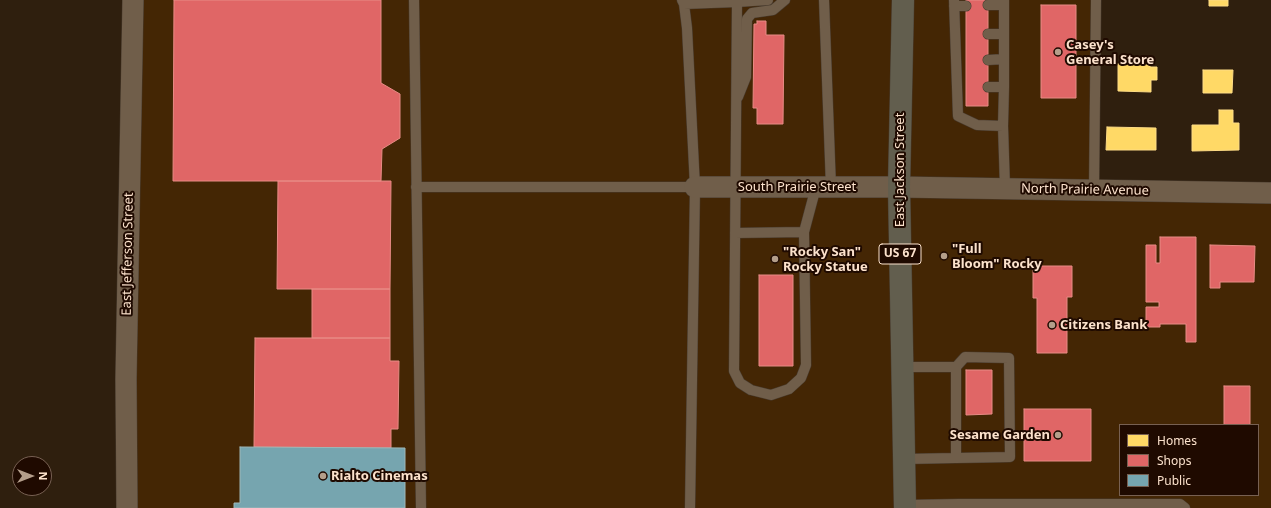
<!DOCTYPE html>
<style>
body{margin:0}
#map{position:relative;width:1271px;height:508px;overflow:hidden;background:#2f1f0e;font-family:"Noto Sans",sans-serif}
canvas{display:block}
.legend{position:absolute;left:1119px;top:424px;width:140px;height:72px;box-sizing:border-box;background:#1f0a00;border:1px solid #776052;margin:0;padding:5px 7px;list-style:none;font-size:12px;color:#fce2cc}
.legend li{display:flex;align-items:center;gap:8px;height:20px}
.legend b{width:20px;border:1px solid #776052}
.north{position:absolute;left:12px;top:456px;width:40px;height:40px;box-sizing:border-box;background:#1f0a00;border:1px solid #776052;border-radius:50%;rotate:90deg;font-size:11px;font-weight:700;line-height:16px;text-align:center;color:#fce2cc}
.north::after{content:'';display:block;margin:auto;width:14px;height:18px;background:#b49e8a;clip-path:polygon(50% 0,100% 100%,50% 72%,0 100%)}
</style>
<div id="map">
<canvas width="1271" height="508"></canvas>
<ul class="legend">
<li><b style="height:11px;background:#ffd966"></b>Homes</li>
<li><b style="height:11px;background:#e06666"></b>Shops</li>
<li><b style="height:11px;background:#76a5af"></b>Public</li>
</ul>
<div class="north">N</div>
</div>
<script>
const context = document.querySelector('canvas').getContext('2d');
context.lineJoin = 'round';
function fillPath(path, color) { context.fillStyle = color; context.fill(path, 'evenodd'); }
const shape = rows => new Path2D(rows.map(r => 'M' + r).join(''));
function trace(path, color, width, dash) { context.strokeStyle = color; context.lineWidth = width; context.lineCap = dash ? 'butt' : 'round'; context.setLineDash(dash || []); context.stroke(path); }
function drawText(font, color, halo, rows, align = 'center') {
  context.font = font + ' "Noto Sans",sans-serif'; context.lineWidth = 4; context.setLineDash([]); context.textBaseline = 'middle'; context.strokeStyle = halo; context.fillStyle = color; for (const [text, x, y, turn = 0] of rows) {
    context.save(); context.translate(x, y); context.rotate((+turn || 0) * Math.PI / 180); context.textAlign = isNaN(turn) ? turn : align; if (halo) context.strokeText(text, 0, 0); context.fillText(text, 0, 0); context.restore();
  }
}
fillPath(shape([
 [135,0,1096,0,1094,190,1271,193,1271,508,129,508],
 [1120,425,1258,425,1258,495,1120,495]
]), '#442604');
const homes = shape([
 [1209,0,1228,0,1228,6,1209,6,1209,0],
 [1118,64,1150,65,1150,67,1157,67,1157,80,1151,80,1151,92,1118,91,1118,64],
 [1203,70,1233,70,1232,93,1203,93,1203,70],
 [1219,110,1233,110,1233,123,1239,123,1239,150,1192,151,1192,125,1219,125,1219,110],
 [1107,127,1156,128,1156,150,1106,150,1107,127]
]);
fillPath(homes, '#ffd966');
trace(homes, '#fedc85', 1);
const shops = shape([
 [174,0,381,0,381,83,400,94,400,138,382,149,381,181,173,181,174,0],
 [966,0,988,0,988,106,966,106,966,0],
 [1041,5,1076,5,1076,98,1041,98,1041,5],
 [757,21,766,21,766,35,784,35,783,124,757,124,757,108,753,108,754,24,757,24,757,21],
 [278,181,391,181,390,289,277,289,278,181],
 [1160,237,1196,237,1196,342,1186,342,1186,324,1160,324,1160,327,1146,327,1146,307,1159,307,1159,302,1146,302,1146,245,1156,245,1156,263,1160,263,1160,237],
 [1210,245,1255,246,1254,282,1220,282,1220,288,1210,288,1210,245],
 [1033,266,1072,266,1072,297,1067,297,1067,353,1037,353,1037,298,1033,298,1033,266],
 [759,275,793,275,793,366,759,366,759,275],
 [312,289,390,289,390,338,312,338,312,289],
 [255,338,390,338,390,361,399,361,398,429,391,429,391,448,254,447,255,338],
 [966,370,992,370,992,414,966,415,966,370],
 [1224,386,1250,386,1250,425,1224,425,1224,386],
 [1024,409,1091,409,1091,461,1024,461,1024,409]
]);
fillPath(shops, '#e06666');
trace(shops, '#e88b85', 1);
const public = shape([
 [240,447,405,448,405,508,234,508,234,503,240,503,240,447]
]);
fillPath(public, '#76a5af');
trace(public, '#9eb7b8', 1);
const service = shape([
 [414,0,421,508],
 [682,0,684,4,687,28,695,187,690,508],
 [768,0,737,2,734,371,740,383,751,390,771,395,789,389,801,378,806,365,804,232,816,187],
 [824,0,831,187],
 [954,0,958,116,977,125,1003,126],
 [1004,0,1004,87,1003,126,1005,188],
 [684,4,737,2],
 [988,5,1004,5],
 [954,6,966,6],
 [988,34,1004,34],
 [988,60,1004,59],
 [988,87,1004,87],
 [738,97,746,77,747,19,752,13,773,10,785,0],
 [416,187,695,187],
 [1094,190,1096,0],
 [735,233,804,232],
 [902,367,956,367,956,458,904,459],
 [956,367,965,357,1009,358,1010,457,956,458],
 [1100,504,1180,504,1185,508],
 [905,505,959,504],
 [959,508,959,504,1100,504,1100,508]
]);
const minor = shape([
 [695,187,899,187,1271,193],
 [127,508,126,379,133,0]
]);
const trunk = shape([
 [903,0,899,187,905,508]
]);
trace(service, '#483b2e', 11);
trace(minor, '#483b2e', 22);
trace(trunk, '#483b2e', 23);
trace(service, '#705e4a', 10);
trace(minor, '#705e4a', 21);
trace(trunk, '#625e4e', 22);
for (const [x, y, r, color] of [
 [1058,52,4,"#b49e8a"],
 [944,256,4,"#b49e8a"],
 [775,259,4,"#b49e8a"],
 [1052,325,4,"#b49e8a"],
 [1058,435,4,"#b49e8a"],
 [323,476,4,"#b49e8a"]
]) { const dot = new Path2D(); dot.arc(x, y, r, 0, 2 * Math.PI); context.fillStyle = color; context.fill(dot); trace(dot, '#1f0a00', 1.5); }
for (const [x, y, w] of [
 [900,254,42]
]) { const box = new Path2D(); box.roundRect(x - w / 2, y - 10, w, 20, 3); context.fillStyle = '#1f0a00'; context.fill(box); trace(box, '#fce2cc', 1); }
drawText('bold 12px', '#fce2cc', null, [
 ["US 67",900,254]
]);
drawText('bold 13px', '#fce2cc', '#1f0a00', [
 ["Casey's",1066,45],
 ["General Store",1066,60],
 ["\"Full",952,249],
 ["Bloom\" Rocky",952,264],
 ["\"Rocky San\"",783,252],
 ["Rocky Statue",783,267],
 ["Citizens Bank",1060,325],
 ["Sesame Garden",1050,435,"right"],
 ["Rialto Cinemas",331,476]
], 'left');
drawText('13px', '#fce2cc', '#1f0a00', [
 ["East Jackson Street",900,170,-90],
 ["South Prairie Street",797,187],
 ["North Prairie Avenue",1085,190,1],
 ["East Jefferson Street",128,254,-89]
]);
</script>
